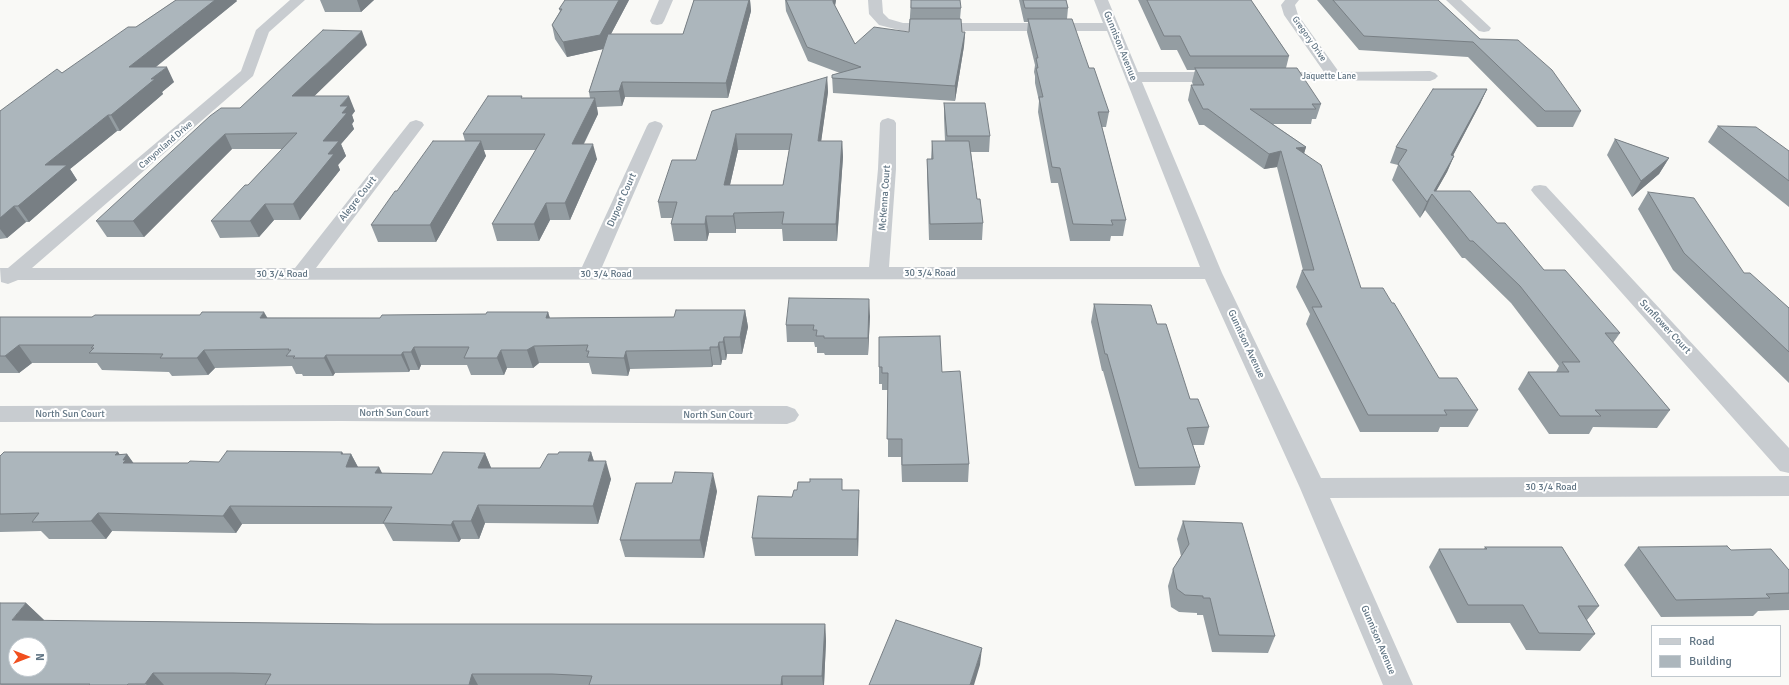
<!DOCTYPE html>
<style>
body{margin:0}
#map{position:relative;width:1789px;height:685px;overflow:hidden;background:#f9f9f6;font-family:Signika,sans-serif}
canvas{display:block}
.legend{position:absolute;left:1651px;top:625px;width:130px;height:52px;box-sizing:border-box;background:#fff;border:1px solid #c0c8ce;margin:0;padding:5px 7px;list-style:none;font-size:12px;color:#617584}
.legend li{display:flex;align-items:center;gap:8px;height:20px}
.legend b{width:20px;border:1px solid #c0c8ce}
.north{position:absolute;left:8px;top:637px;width:40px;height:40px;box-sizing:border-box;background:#fff;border:1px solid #c0c8ce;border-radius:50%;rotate:90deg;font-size:11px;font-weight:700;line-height:16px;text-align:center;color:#617584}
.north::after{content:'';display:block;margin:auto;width:14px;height:18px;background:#f14f1e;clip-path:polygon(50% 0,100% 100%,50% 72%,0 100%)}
</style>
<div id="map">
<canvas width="1789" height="685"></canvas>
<ul class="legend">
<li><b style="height:5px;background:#c8ccd0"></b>Road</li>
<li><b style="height:11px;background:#acb6bc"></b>Building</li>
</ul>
<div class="north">N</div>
</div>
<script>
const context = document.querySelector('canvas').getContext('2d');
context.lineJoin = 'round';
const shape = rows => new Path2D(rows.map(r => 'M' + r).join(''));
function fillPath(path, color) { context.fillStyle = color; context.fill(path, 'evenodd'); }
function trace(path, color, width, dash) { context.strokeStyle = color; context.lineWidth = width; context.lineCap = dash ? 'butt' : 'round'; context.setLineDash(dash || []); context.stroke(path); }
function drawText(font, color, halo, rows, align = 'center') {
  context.font = font + ' Signika,sans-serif'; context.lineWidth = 4; context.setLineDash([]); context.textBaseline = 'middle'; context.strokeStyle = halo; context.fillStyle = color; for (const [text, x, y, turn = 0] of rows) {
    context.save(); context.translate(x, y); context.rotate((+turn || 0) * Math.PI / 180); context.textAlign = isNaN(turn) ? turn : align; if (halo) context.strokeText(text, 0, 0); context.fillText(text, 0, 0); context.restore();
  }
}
fillPath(shape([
 [290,0,305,0,269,32,253,76,32,268,295,268,410,122,416,120,422,122,424,125,316,268,582,267,647,126,649,123,655,121,661,123,663,126,602,267,869,267,878,169,880,123,882,120,888,118,894,120,896,123,896,169,889,267,1200,267,1107,31,903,31,879,25,869,14,868,0,882,0,883,13,889,19,903,23,1103,23,1094,0,1108,0,1138,72,1223,72,1228,74,1231,77,1228,80,1223,82,1142,82,1222,273,1321,478,1789,476,1789,496,1330,498,1413,685,1383,685,1300,488,1205,279,18,280,8,284,1,282,0,268,8,268,241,71,256,30,290,0],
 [659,0,673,0,664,21,662,24,657,25,652,24,650,21,659,0],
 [1285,0,1299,0,1295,5,1298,15,1339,72,1430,71,1435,73,1438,76,1435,79,1430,81,1269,80,1266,77,1269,74,1274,72,1324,72,1284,15,1281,5,1285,0],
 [1446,0,1461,0,1491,28,1489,31,1484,32,1479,31,1446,0],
 [1540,185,1546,186,1789,448,1789,473,1780,471,1534,194,1531,190,1534,186,1540,185],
 [341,405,787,406,795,409,799,415,795,421,787,424,341,421,0,422,0,406,341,405]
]), '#c8ccd0');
fillPath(shape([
 [176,0,236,0,237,1,156,67,174,82,162,92,163,94,120,131,117,131,70,169,77,180,29,222,26,222,7,238,0,239,0,111,62,73,136,27],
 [320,0,374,0,361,12,325,12],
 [629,0,611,34,683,34,694,0,750,0,751,11,728,98,625,97,622,106,597,107,598,114,584,144,597,159,570,220,550,220,539,241,497,241,492,224,536,150,483,150,486,156,436,242,378,242,371,225,397,191,465,141,463,134,523,98,590,98,589,92,603,49,567,57,555,39,552,25,560,11,559,9],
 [785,0,836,0,835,6,855,44,909,32,911,0,961,8,960,19,962,32,965,32,964,46,955,101,833,93,832,75,840,73,808,61,786,11],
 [1019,0,1066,0,1068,8,1067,19,1109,112,1106,127,1102,127,1126,220,1123,236,1111,236,1110,241,1070,241,1058,183,1051,183,1038,112,1039,101,1035,83,1035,76,1034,72,1035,65,1027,32,1028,22,1024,22],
 [1138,0,1251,0,1289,56,1286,68,1321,104,1316,119,1312,119,1311,124,1273,124,1306,147,1304,154,1361,288,1439,378,1478,410,1468,427,1440,427,1438,432,1360,432,1306,324,1310,314,1296,287,1302,270,1303,270,1277,167,1264,169,1204,125,1199,125,1188,100,1191,85,1193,85,1192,82,1195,70,1187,70,1177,50,1161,50],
 [1317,0,1438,0,1480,39,1581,111,1573,127,1537,127,1468,57,1359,50],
 [367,45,314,96,355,111,352,115,354,121,352,124,354,129,341,144,346,156,338,165,340,170,300,220,274,220,259,237,220,238,211,221,248,185,282,149,232,149,144,237,107,237,96,221,240,108],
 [827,77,828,92,821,141,842,141,843,157,837,241,783,241,782,229,736,229,736,233,709,233,707,241,674,241,671,224,672,218,661,218,658,202,696,160],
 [738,150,789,150,783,185,730,185],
 [1487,89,1480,104,1453,155,1454,156,1447,172,1436,191,1497,223,1544,270,1620,333,1613,343,1670,410,1657,428,1593,427,1589,434,1549,434,1518,389,1528,372,1556,372,1559,366,1511,303,1465,258,1462,258,1425,210,1420,218,1392,180,1398,165,1390,163,1396,147],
 [944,103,990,136,989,152,971,152,977,199,983,223,982,240,929,240,927,175,927,159,931,159,932,141,945,141,944,118],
 [1718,126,1789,151,1789,207,1708,142],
 [1615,139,1669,158,1659,174,1632,197,1607,155],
 [1648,192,1744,273,1789,308,1789,383,1673,270,1638,209],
 [1094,304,1157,324,1190,399,1209,427,1204,445,1193,445,1200,467,1195,485,1135,486,1103,371,1102,371,1091,322],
 [745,310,748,327,742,354,727,354,726,360,722,360,721,365,713,365,712,367,630,369,628,376,592,374,589,363,539,363,533,368,507,368,504,375,471,375,467,365,421,365,419,370,410,370,409,372,335,373,333,376,303,376,302,374,296,374,292,366,215,368,208,375,172,376,169,372,102,370,97,363,32,363,19,373,0,373,0,317,380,318,548,312,550,318,674,317],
 [870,316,868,355,825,355,824,353,817,353,817,347,815,347,814,342,787,342,786,325],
 [879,337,942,372,969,464,968,482,902,482,901,457,888,457,888,390,882,390,882,384,879,384],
 [118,452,120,455,127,454,133,463,188,463,219,462,342,452,343,454,351,454,358,467,379,467,382,474,432,474,485,453,491,468,540,468,558,454,591,452,594,461,611,479,598,524,485,523,479,539,461,539,459,542,393,541,384,524,242,524,236,533,112,531,106,539,49,539,41,531,0,532,0,456],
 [843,490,859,508,858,556,755,556,752,538,792,497],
 [717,491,704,558,625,557,620,540],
 [1183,521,1275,636,1268,653,1212,652,1203,615,1197,615,1197,613,1179,612,1171,607,1168,586,1173,569,1181,556,1177,539],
 [1485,547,1599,606,1587,620,1595,634,1580,651,1526,650,1510,623,1457,623,1429,567,1439,549,1484,549],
 [1638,547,1731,550,1789,570,1789,610,1758,611,1753,616,1661,617,1624,565],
 [26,603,44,620,43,621,374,624,825,624,826,641,824,685,0,685]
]), '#949da2');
fillPath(shape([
 [215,0,236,0,237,1,137,82,129,67],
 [357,0,374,0,361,12],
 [619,0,629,0,603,49,567,57,563,42],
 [749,0,750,0,751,11,728,98,726,83],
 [833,0,836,0,833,16],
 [362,31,367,45,298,112,292,96],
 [965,32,964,46,955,101,955,86],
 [167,67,174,82,162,92,163,94,120,131,111,115,151,79],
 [827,77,828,92,819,157,818,141],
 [622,82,625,97,622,106,619,91],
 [1487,89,1480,104,1445,171,1451,155],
 [349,96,355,111,352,115,354,121,352,124,354,129,341,144,346,156,338,165,340,170,300,220,293,204,340,106],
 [595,98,598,114,576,159,572,144],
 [108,115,117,131,70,169,77,180,29,222,18,206,45,165],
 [225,134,232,149,144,237,133,221],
 [736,134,738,150,726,202,724,185],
 [481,141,486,156,436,242,430,225],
 [842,141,843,157,837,241,836,224],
 [593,144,597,159,570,220,565,203],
 [1306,147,1301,162,1296,148],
 [1281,151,1277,167,1264,169,1269,154],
 [1454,156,1447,172,1434,195,1434,191],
 [1669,158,1659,174,1632,197,1641,181],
 [1432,194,1425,210,1420,218,1427,202],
 [546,203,550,220,539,241,534,224],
 [265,204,274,220,259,237,250,221],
 [14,206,26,222,7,238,0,229,0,218],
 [734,213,736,229,736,233,733,216],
 [706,216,709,233,707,241,705,224],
 [869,299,870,316,868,355,868,338],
 [745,310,748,327,742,354,740,337],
 [264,312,274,329,260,318],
 [548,312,553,330,546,318],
 [724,337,727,354,726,360,723,342],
 [719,342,722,360,721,365,718,347],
 [19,345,32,363,19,373,5,356],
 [534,346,539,363,533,368,527,350],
 [414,347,421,365,419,370,411,352],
 [710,347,713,365,712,367,710,350],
 [204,350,215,368,208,375,197,358],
 [501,350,507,368,504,375,497,358],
 [626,351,630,369,628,376,624,358],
 [403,352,410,370,409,372,401,355],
 [326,355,335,373,333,376,324,358],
 [118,452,123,459,127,454,140,472,140,478,115,455],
 [342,452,348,462,351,454,360,471,346,467,341,454],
 [591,452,596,469,588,461],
 [485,453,492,470,478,468],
 [606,461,611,479,598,524,593,506],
 [379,467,388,485,375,473],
 [713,473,717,491,704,558,700,540],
 [859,490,859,508,858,556,857,539],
 [478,505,485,523,479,539,471,521],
 [230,506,242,524,236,533,223,516],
 [98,513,112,531,106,539,91,521],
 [453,521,461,539,459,542,451,525],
 [26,603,44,620,30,638,12,620],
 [825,624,826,641,824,685,823,685,822,676],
 [982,648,980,665,974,685,970,685],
 [153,673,164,685,147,685,145,684],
 [472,674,478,685,469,685],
 [782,676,783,685,781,685]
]), '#787f84');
const building = shape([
 [176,0,215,0,129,67,167,67,151,79,155,79,111,115,108,115,45,165,67,165,18,206,14,206,0,218,0,111,57,69,62,73,128,27,136,27,176,0],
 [565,0,619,0,600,35,563,42,552,25,562,9,559,9,565,0],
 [694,0,749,0,726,83,622,82,619,91,589,92,608,34,683,34,694,0],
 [786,0,833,0,833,2,855,44,874,27,909,32,910,19,961,19,962,32,965,32,955,86,832,78,832,75,861,67,807,47,786,0],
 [911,0,960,0,961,8,911,8,911,0],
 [1023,0,1066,0,1068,8,1025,8,1023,0],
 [1147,0,1251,0,1289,56,1190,56,1180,36,1164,36,1147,0],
 [1333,0,1438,0,1480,39,1518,40,1552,70,1581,111,1545,111,1473,42,1364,36,1333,0],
 [1028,19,1072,19,1089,68,1094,68,1109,112,1098,112,1126,220,1111,220,1113,225,1073,224,1060,168,1052,167,1039,97,1043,97,1036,68,1038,68,1036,58,1038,58,1028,19],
 [323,30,362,31,292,96,349,96,340,106,348,106,342,113,347,113,323,141,339,141,328,154,334,154,293,204,265,204,250,221,211,221,245,185,248,185,297,133,225,134,133,221,96,221,210,116,221,108,240,108,323,30],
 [1195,68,1297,68,1321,104,1312,104,1316,109,1250,109,1306,147,1296,148,1321,165,1361,288,1383,288,1392,303,1394,303,1439,378,1457,378,1478,410,1444,410,1447,415,1368,415,1312,307,1322,307,1302,270,1314,270,1281,151,1269,154,1208,109,1203,109,1191,85,1204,85,1195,68],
 [827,77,818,141,842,141,836,224,782,224,784,212,734,213,733,216,706,216,705,224,671,224,677,202,658,202,672,160,696,160,712,111,827,77],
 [736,134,792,134,783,185,724,185,736,134],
 [1433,89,1487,89,1451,155,1454,156,1434,191,1470,191,1497,223,1505,223,1544,270,1565,270,1620,333,1605,333,1670,410,1595,410,1601,416,1560,416,1528,372,1569,372,1562,362,1580,362,1520,286,1473,241,1470,241,1432,194,1427,202,1398,164,1407,150,1396,147,1433,89],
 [488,96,522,96,521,98,595,98,572,144,593,144,565,203,546,203,534,224,492,224,545,134,463,134,488,96],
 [944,103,985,103,990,136,947,136,944,103],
 [1718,126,1756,127,1789,151,1789,181,1718,126],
 [1615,139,1669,158,1641,181,1615,139],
 [433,141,481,141,430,225,371,225,395,191,397,191,433,141],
 [932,141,969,141,977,199,980,199,983,223,930,224,927,159,933,159,932,141],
 [1648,192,1694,198,1744,273,1750,273,1789,308,1789,352,1684,253,1648,192],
 [789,298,869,299,868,338,824,338,824,336,816,336,817,330,813,330,814,325,786,325,789,298],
 [1094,304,1151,305,1157,324,1166,324,1190,399,1198,399,1209,427,1187,428,1200,467,1139,468,1107,354,1105,354,1094,304],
 [676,310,745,310,740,337,724,337,723,342,719,342,718,347,710,347,710,350,626,351,624,358,587,357,589,351,586,351,588,345,534,346,527,350,501,350,497,358,464,358,469,347,414,347,411,352,403,352,401,355,326,355,324,358,293,358,295,356,286,356,291,350,288,350,289,349,204,350,197,358,160,358,163,354,89,353,94,348,91,348,94,345,19,345,5,356,0,356,0,317,92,317,95,315,200,315,202,312,264,312,260,318,380,318,382,315,486,314,487,312,548,312,546,318,674,317,676,310],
 [940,336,942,372,960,371,969,464,902,465,902,439,887,439,888,373,882,373,882,367,879,367,879,337,940,336],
 [227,451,342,452,341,454,351,454,346,467,379,467,375,473,432,474,443,452,485,453,478,468,540,468,548,454,558,454,559,452,591,452,588,461,606,461,593,506,478,505,471,521,453,521,451,525,383,523,392,507,230,506,223,516,98,513,91,521,32,522,39,513,0,514,0,456,4,452,118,452,115,455,127,454,123,460,126,460,123,463,188,463,190,461,219,462,227,451],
 [675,472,713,473,700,540,620,540,636,483,672,483,675,472],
 [810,479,842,479,842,490,859,490,857,539,752,538,758,496,792,497,794,490,797,490,798,482,810,482,810,479],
 [1183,521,1242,523,1275,636,1219,635,1210,598,1203,598,1203,596,1185,595,1177,589,1173,569,1189,544,1183,521],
 [1727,546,1731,550,1771,549,1789,570,1789,593,1766,594,1770,598,1676,600,1638,547,1727,546],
 [1485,547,1562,547,1599,606,1578,606,1595,634,1539,633,1523,605,1468,605,1439,549,1487,549,1485,547],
 [0,603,26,603,12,620,374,624,825,624,822,676,782,676,781,685,589,685,592,676,552,674,472,674,469,685,265,685,271,674,233,673,153,673,145,684,128,684,127,685,89,685,90,684,0,684,0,603],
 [16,645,40,645,40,669,16,669,16,645],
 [896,620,982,648,970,685,869,685,896,620]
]);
fillPath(building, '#acb6bc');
trace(building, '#787f84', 1);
drawText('9px', '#617584', '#fff', [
 ["Gregory Drive",1309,39,55],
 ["Jaquette Lane",1329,77],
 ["Canyonland Drive",166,145,-41]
]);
drawText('10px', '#617584', '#fff', [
 ["Gunnison Avenue",1120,46,68],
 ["McKenna Court",885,198,-86],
 ["Alegre Court",358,199,-52],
 ["Dupont Court",622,200,-66],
 ["30 3/4 Road",930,273],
 ["30 3/4 Road",282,274],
 ["30 3/4 Road",606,274],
 ["Sunflower Court",1665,327,47],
 ["Gunnison Avenue",1246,344,65],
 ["North Sun Court",394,413],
 ["North Sun Court",70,414],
 ["North Sun Court",718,415],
 ["30 3/4 Road",1551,487],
 ["Gunnison Avenue",1378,640,67]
]);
</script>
